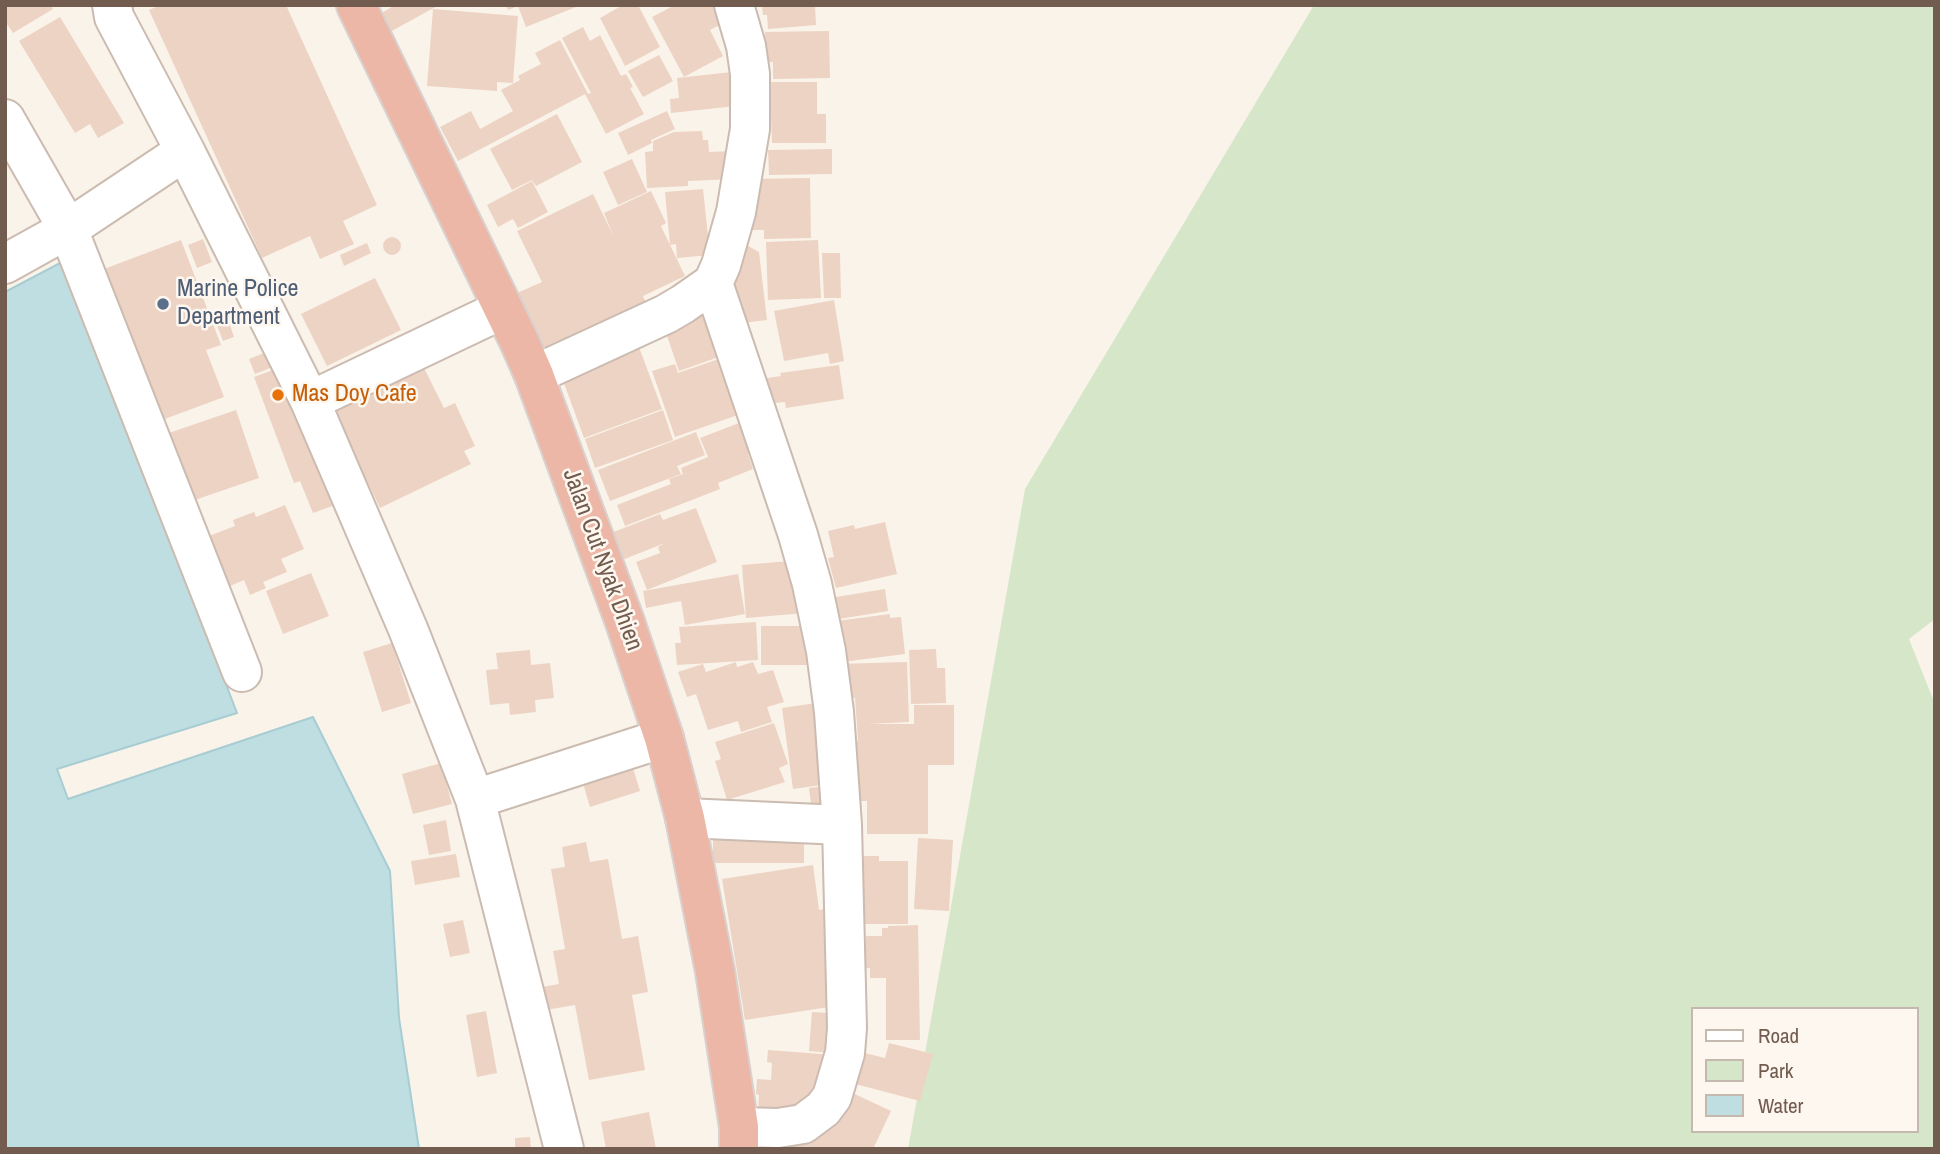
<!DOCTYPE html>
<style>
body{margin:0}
#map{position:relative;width:1940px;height:1154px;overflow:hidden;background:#faf3e9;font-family:"Archivo Narrow",sans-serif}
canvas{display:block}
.frame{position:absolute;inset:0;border:7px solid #725b4f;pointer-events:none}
.legend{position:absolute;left:1691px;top:1007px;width:228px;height:126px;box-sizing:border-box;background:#fdf7ef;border:2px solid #c5b9af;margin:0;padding:9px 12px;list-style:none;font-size:21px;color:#725b4f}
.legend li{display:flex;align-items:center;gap:14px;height:35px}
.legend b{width:35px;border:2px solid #c5b9af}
</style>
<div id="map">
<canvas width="1940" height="1154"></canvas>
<div class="frame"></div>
<ul class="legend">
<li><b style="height:9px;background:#fff"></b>Road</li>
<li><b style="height:19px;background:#d6e7c9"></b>Park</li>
<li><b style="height:19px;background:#bfdee2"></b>Water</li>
</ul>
</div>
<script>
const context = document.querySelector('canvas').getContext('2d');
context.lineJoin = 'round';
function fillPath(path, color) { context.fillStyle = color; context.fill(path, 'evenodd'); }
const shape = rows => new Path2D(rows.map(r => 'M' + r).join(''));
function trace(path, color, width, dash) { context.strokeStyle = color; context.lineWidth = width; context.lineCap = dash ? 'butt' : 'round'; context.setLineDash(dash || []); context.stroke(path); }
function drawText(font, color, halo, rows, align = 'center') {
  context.font = font + ' "Archivo Narrow",sans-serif'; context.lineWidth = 5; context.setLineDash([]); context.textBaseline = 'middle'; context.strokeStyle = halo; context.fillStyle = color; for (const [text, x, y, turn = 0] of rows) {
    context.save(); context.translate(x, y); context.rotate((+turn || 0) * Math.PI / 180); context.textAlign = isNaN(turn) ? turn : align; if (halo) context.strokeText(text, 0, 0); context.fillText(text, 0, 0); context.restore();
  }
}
fillPath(shape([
 [1314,5,1935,5,1935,619,1909,639,1935,704,1935,1149,908,1149,1025,489],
 [1693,1009,1917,1009,1917,1131,1693,1131]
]), '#d6e7c9');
const water = shape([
 [64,261,237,713,57,769,68,799,313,717,390,871,399,1018,419,1149,5,1149,5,292,64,261]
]);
fillPath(water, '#bfdee2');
trace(water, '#a7cdd3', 2);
fillPath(shape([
 [5,5,51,5,53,9,13,33,5,21],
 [161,5,286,5,377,205,343,221,354,244,320,259,310,236,262,258,149,10],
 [395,5,439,5,390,32,380,14],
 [506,5,581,5,526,27,518,6,508,10],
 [623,5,638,5,660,47,625,66,600,18],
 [675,5,723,5,731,19,710,30,723,56,684,77,652,17],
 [762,5,815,5,816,25,768,29,767,15,763,15],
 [433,9,518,16,513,83,497,82,497,91,427,86],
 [60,17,124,123,98,138,90,124,75,133,19,41],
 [583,27,590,41,600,35,621,76,626,74,633,87,630,88,644,114,606,134,585,94,458,161,440,127,471,111,480,129,513,111,501,90,520,80,518,76,541,64,535,53,560,40,588,94,591,93,562,38],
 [829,31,830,78,773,79,773,62,766,62,765,32],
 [659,55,673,81,643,97,628,71],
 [741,71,745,105,671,113,670,99,679,98,677,78],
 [762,82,817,82,817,114,826,114,826,143,772,143,771,115,763,115],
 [667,111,675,129,651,140,652,143,628,155,618,133],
 [557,114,582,162,536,186,532,180,512,190,490,149],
 [702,131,703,140,708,140,709,152,733,151,734,179,688,181,688,186,647,188,645,152,653,151,653,141,674,132],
 [832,149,832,174,769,175,768,150],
 [632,159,647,192,618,205,603,172],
 [810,178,811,238,764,239,764,230,749,230,748,179],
 [532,181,548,212,518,228,513,219,498,227,487,205],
 [703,189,710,255,677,258,676,244,670,245,665,192],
 [651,191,666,223,661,226,685,276,643,296,648,307,548,355,517,293,542,282,517,231,593,194,614,237,604,213],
 '383 246a9 9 0 1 1 18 0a9 9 0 1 1-18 0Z',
 [203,239,212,262,197,268,188,245],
 [181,240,221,345,206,350,224,397,162,420,104,269],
 [818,240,821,298,768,300,766,242],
 [741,242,759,252,767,320,733,324,725,308],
 [367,243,371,253,344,266,340,255],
 [822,253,840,253,841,298,824,298],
 [375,278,401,330,327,366,301,314],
 [834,300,844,361,830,364,828,353,784,361,774,311],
 [699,306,733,352,679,371,663,324],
 [228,319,234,337,223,341,216,323],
 [639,347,662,409,584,438,561,375],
 [269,351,275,366,255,374,249,359],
 [733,354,752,410,675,437,652,371,675,364,678,373],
 [839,365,844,399,786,408,785,402,764,404,760,379,781,376,780,373],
 [423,366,444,408,455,403,475,446,464,451,471,464,380,508,332,409],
 [281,367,335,505,313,513,300,481,294,483,254,377],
 [236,410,259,478,186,503,163,435],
 [663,410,673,440,595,468,585,439],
 [752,418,764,448,748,454,753,469,718,483,720,489,625,526,617,505,671,484,669,479,683,474,681,468,708,457,700,438],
 [696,432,705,455,677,466,681,474,610,501,598,470],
 [285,505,304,549,281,559,287,572,263,582,266,588,250,595,244,580,230,586,225,575,215,580,204,554,215,549,209,536,235,526,233,520,254,512,256,517],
 [696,508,717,562,647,590,636,562,660,553,658,547,665,543,622,560,611,533,660,514,663,520],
 [885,522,897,574,836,588,828,558,834,557,828,531,854,525,855,529],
 [801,560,805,613,746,618,742,565],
 [311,573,329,616,283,634,266,591],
 [738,574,745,614,685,625,681,601,646,608,643,591],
 [885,589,888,611,827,621,824,599],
 [890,614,890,618,901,617,905,654,834,663,829,622],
 [756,622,758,660,677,665,675,643,681,643,679,627],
 [761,626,818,626,818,665,761,665],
 [392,643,411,703,382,712,363,652],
 [936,649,937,668,945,668,946,703,911,704,909,650],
 [530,650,531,665,550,663,554,698,535,700,536,712,510,715,509,703,490,705,486,670,498,669,496,653],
 [736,662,737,667,753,662,758,674,773,670,784,702,767,707,772,722,741,732,738,721,708,730,696,694,687,697,678,672,703,664,706,672],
 [907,662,909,722,867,724,914,724,914,705,954,705,954,765,928,765,928,834,867,834,867,801,854,801,841,741,858,741,855,698,836,698,836,664],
 [823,702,835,783,793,789,782,708],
 [774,723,788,764,779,768,785,782,727,800,715,761,721,759,715,742],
 [441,763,452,804,413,814,402,774],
 [632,765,640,791,590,807,582,780],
 [834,785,837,809,812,812,809,788],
 [446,820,451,851,429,855,423,825],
 [713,824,804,830,804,863,713,863],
 [918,838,953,840,949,911,914,909],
 [586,842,590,862,608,859,622,939,638,936,648,992,632,995,645,1070,589,1080,575,1005,534,1012,530,989,559,984,553,951,565,949,551,869,565,867,562,847],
 [456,854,460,877,415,885,411,861],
 [857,856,879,856,879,861,908,861,908,924,858,924],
 [813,865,819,910,829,908,842,1005,745,1020,722,879],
 [463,920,470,953,450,957,443,924],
 [918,925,920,1040,886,1040,886,978,870,978,870,968,855,969,855,945,866,945,866,936,882,936,882,928,888,928,888,926],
 [486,1011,497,1073,477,1077,466,1015],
 [812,1012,845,1014,842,1054,809,1051],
 [889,1043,933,1054,920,1101,840,1080,848,1049,885,1058],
 [768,1050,834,1055,805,1119,758,1115,759,1095,756,1094,757,1079,771,1080,772,1063,767,1062],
 [844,1089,891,1111,873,1149,791,1149,794,1143,800,1146,814,1119],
 [649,1112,656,1149,606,1149,601,1122],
 [530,1137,531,1149,515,1149,515,1138]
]), '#edd3c4');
const minor = shape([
 [112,5,114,17,185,151,310,401,408,629,475,799,564,1149],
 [5,119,68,229,185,151],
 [5,264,68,229,242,672],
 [713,283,798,535,812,584,826,651,834,712,842,825,847,1028,845,1053,832,1097,823,1109,803,1124,778,1128,739,1127],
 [534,375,666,314,683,304,713,283,721,265,736,212,750,129,750,74,746,46,734,5],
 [310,401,503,309],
 [475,799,664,738],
 [685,818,842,825]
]);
const highway = shape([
 [356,5,520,343,534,375,625,622,664,738,685,818,715,971,739,1127,739,1149]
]);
trace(minor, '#cbbbb0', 42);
trace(highway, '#d8d1ce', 42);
trace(minor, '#fff', 38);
trace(highway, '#edb7a7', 38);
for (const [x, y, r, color] of [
 [163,304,7,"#5c6f8a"],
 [278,395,7,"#e8710a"]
]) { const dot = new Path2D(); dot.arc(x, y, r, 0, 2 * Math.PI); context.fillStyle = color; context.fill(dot); trace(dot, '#fdf7ef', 2.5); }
drawText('24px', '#4e5e75', '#fdf7ef', [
 ["Marine Police",177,290],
 ["Department",177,318]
], 'left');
drawText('24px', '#c56008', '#fdf7ef', [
 ["Mas Doy Cafe",292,395]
], 'left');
drawText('24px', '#725b4f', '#fdf7ef', [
 ["Jalan Cut Nyak Dhien",602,560,70]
]);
</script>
